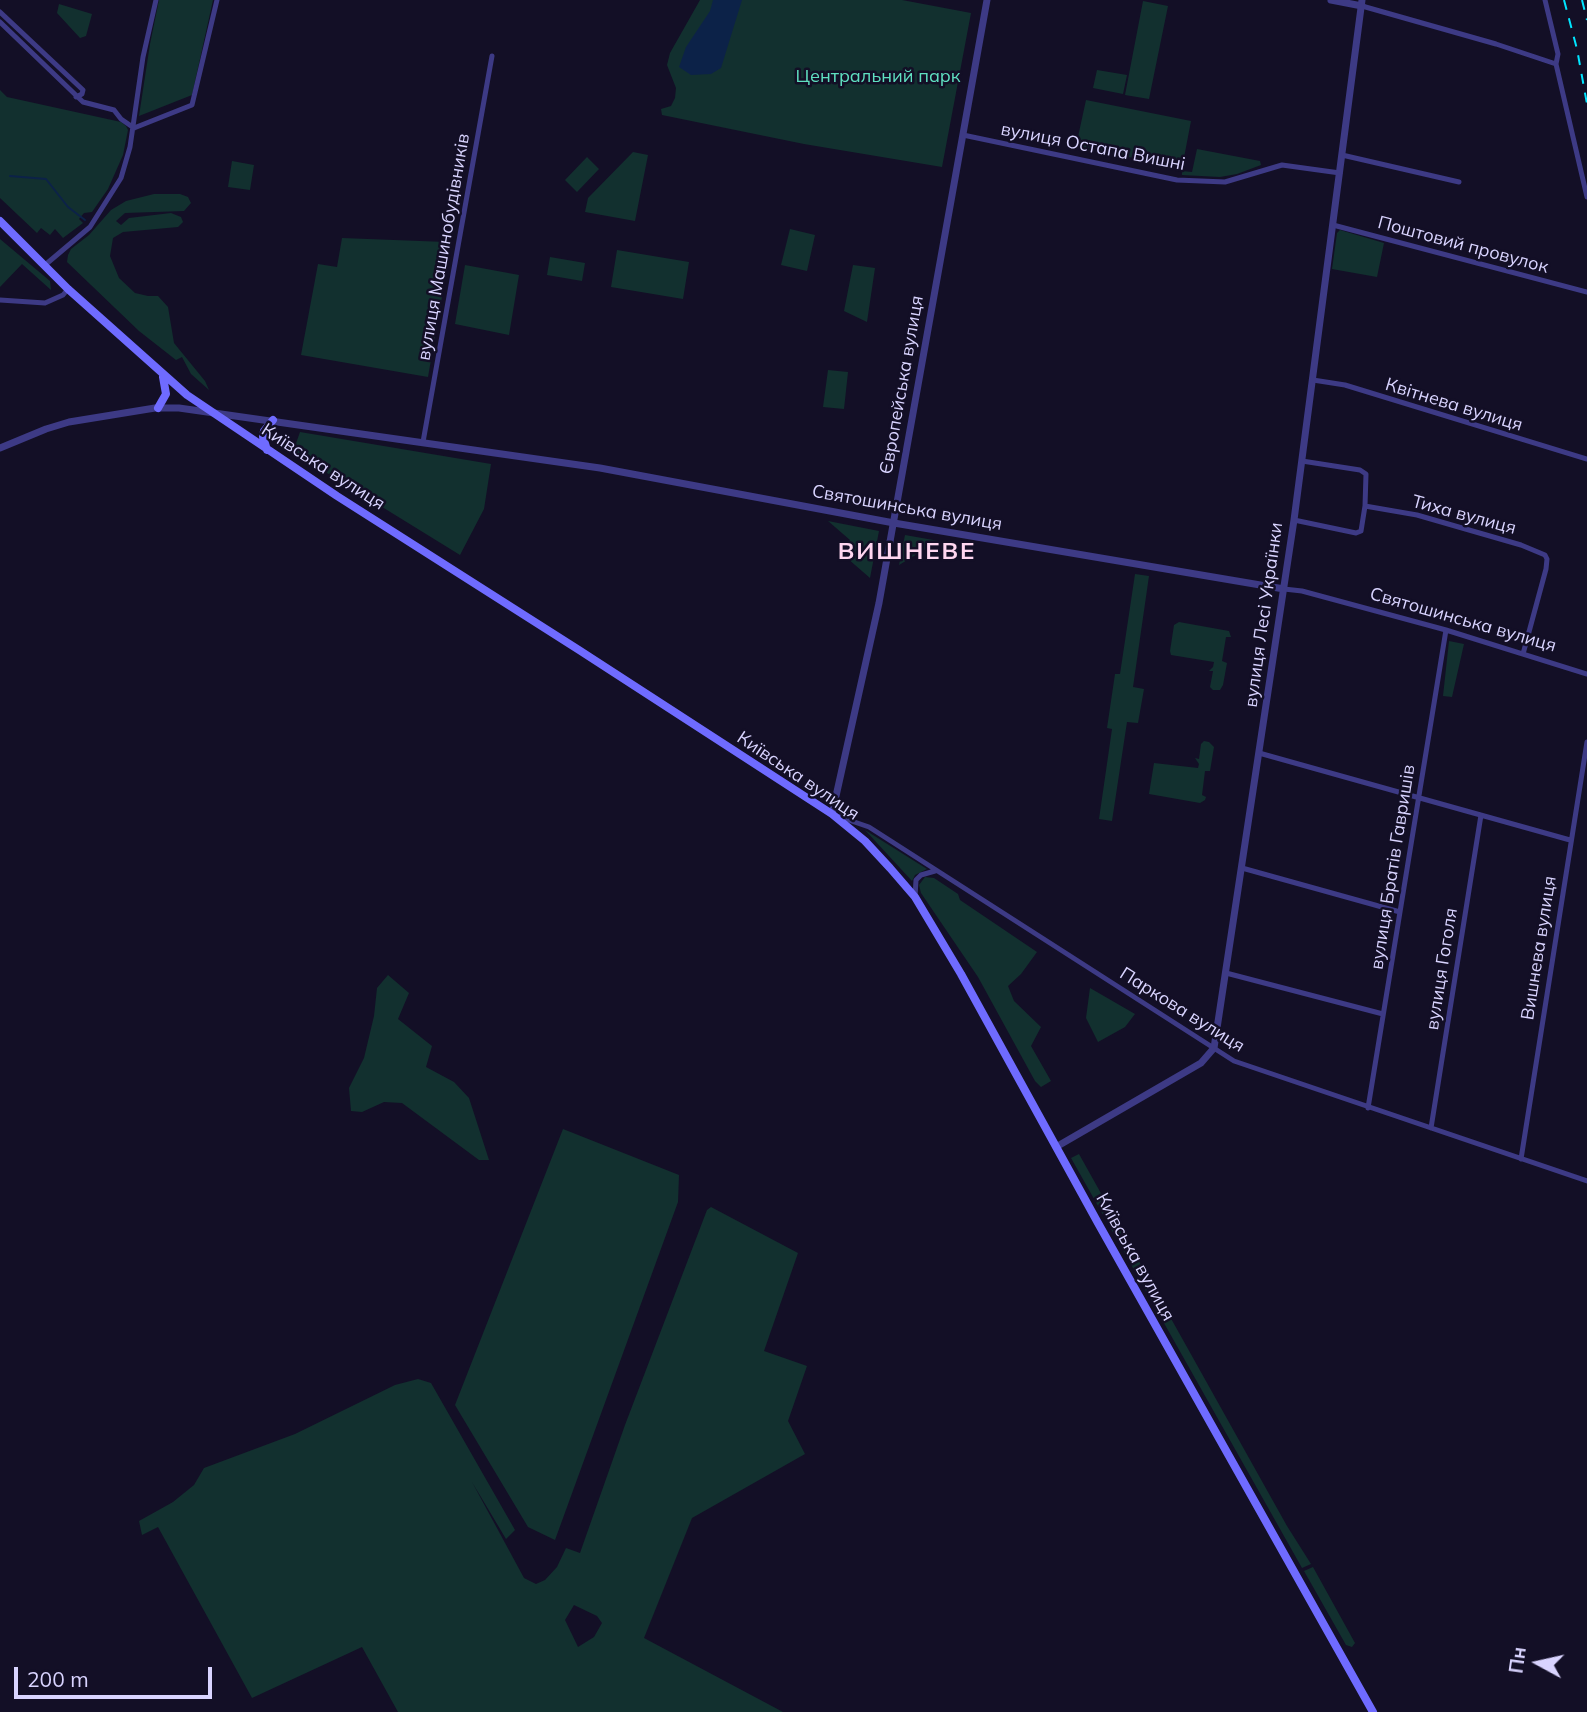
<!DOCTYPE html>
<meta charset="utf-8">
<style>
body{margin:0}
#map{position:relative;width:1587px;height:1712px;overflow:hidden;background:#130f26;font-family:Mulish,sans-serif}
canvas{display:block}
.north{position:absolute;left:1503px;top:1628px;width:70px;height:70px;-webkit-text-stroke:5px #130f26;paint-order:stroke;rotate:278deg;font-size:19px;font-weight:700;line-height:28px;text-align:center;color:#d9d4ff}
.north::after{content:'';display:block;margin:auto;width:24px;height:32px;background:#d9d4ff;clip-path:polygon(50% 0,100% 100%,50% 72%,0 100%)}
.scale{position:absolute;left:14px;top:1667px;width:198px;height:32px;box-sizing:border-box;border:4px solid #d9d4ff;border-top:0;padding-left:9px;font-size:21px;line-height:24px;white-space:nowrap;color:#d9d4ff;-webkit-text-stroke:5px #130f26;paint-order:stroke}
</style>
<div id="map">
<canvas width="1587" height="1712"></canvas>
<div class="north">Пн</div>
<div class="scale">200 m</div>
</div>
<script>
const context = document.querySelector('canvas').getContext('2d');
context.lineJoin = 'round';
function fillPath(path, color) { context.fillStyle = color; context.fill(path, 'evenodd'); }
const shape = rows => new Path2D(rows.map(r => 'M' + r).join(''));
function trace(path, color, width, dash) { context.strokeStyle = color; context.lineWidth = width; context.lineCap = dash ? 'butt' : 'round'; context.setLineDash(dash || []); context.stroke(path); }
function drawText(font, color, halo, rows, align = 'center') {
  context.font = font + ' Mulish,sans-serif'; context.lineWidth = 5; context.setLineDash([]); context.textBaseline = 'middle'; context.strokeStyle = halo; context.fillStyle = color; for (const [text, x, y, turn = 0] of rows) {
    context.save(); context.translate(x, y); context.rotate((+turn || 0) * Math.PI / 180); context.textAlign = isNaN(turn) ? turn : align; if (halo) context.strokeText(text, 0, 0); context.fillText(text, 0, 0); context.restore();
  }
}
fillPath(shape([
 [159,0,213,0,192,95,139,116,150,44],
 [700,0,902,0,971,13,942,167,804,144,662,115,661,109,671,106,675,98,676,88,667,65,670,53],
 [1143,1,1168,6,1149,99,1125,95],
 [59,4,92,14,86,36,80,38,57,13],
 [1097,70,1127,75,1123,94,1093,88],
 [0,90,7,97,121,122,126,126,128,130,123,155,108,189,92,212,84,213,79,219,83,223,63,238,55,229,50,235,41,228,37,233,0,198],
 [1086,100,1191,121,1182,168,1076,146],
 [1197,149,1260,161,1261,165,1237,174,1220,177,1182,175,1182,171,1192,172],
 [633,152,648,155,635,221,585,212,588,198],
 [587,157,599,169,577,192,565,180],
 [232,161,254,165,250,190,228,187],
 [154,194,180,194,188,197,191,203,184,211,125,213,116,221,121,225,129,218,171,213,181,217,183,222,178,227,123,232,113,238,110,256,119,278,135,293,148,296,158,296,168,307,174,343,205,381,209,390,191,374,182,357,176,360,139,331,67,262,68,255,71,249,89,235,111,210,126,201],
 [790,229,815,235,807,271,781,265],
 [1340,230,1384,243,1377,277,1332,269,1337,233],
 [342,238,446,242,444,257,448,262,428,377,301,355,318,264,337,267],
 [0,239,50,281,51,290,22,264,0,287],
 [617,250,689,262,683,299,611,287],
 [550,257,585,263,582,281,547,275],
 [465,265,519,275,509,335,455,324],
 [853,265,875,268,867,322,844,311],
 [828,370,848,372,844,409,823,407],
 [300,432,491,464,484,509,460,555,293,452],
 [828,521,879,531,870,578,840,552,850,540],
 [905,535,939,541,899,565],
 [1135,574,1149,576,1133,687,1144,689,1138,723,1127,722,1112,821,1099,819,1112,729,1107,728,1115,674,1120,674],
 [1179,622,1229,631,1231,637,1226,637,1222,661,1227,663,1223,685,1220,690,1213,690,1210,687,1213,671,1209,671,1213,667,1214,662,1171,655,1170,651,1174,625],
 [1449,641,1464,644,1452,697,1443,696],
 [1204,741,1209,742,1214,747,1210,771,1205,771,1202,795,1206,797,1205,800,1200,803,1149,794,1154,763,1198,768,1199,764,1195,758,1199,759,1201,744],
 [865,830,927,869,915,875,912,881],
 [925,877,934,878,958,894,960,900,1037,952,1021,974,1008,986,1014,1001,1041,1027,1031,1046,1051,1081,1041,1087,1035,1081,978,977,921,893,919,885],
 [388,975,409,993,398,1019,432,1046,426,1067,454,1082,469,1098,489,1160,479,1160,402,1103,384,1102,362,1112,351,1111,349,1088,364,1058,374,1016,377,988],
 [1090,988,1135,1014,1125,1027,1098,1042,1086,1018],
 [563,1129,679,1175,678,1202,555,1540,528,1527,455,1405],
 [1079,1154,1287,1526,1311,1564,1302,1568,1071,1158],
 [711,1207,798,1253,764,1351,807,1366,788,1421,805,1454,692,1518,644,1638,783,1712,398,1712,362,1647,252,1698,158,1527,142,1535,139,1521,173,1502,194,1485,204,1468,295,1434,395,1385,418,1379,431,1383,515,1530,506,1539,472,1482,524,1578,536,1584,545,1580,557,1567,566,1548,580,1553,625,1425,707,1210],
 [574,1605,597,1616,602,1623,594,1637,578,1647,565,1620],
 [1313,1567,1355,1643,1352,1647,1346,1645,1304,1571]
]), '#12302f');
fillPath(shape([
 [713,0,742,0,721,68,711,74,691,75,679,67,686,47,710,11]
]), '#0c2248');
trace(shape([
 [10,176,46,179,68,207,85,220]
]), '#0c2248', 2);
trace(shape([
 [1545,0,1558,54,1556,64,1587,197],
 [1362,6,1496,44,1556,64],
 [0,12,83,90,82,94,76,97],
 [0,22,83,102,114,110,121,119,134,128],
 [134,128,192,105,217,0],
 [963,135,1177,180,1225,182,1282,165,1340,173],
 [1342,155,1459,182],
 [1333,225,1587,292],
 [45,265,90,227,121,178,130,147,143,57,156,0],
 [0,300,45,303,63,295,68,289],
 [1313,380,1345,385,1587,459],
 [423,442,492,56],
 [1365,506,1417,515,1521,545,1545,555,1547,559,1546,569,1523,654],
 [1294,520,1356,533,1361,531,1365,506,1366,474,1360,470,1302,461],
 [1284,589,1302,591,1446,630,1587,674],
 [1259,753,1570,840],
 [837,816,869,827,1234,1061,1587,1181],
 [1242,868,1400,912],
 [915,897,916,880,921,875,935,871],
 [1226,973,1383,1014],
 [1368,1108,1446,630],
 [1431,1128,1481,815],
 [1521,1159,1587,742]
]), '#3d3a85', 5);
trace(shape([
 [1331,0,1362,6],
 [0,448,46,429,69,422,155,408,179,408,600,468,894,523,1284,589],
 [832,814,879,603,987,0],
 [1056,1147,1201,1063,1214,1048,1294,520,1362,0]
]), '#3d3a85', 7);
trace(shape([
 [0,221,68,289,187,395,337,496,579,650,832,814,865,841,890,868,915,897,961,974,1098,1223,1373,1712],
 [158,408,166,394,163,377],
 [267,450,263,437,264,431,273,420]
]), '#6f6bff', 8);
trace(shape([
 [1564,0,1577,49,1587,104],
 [1582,0,1587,20]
]), '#00e5ff', 2, [10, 9]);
drawText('18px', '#5fe0c0', '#130f26', [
 ["Центральний парк",878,77]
]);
drawText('18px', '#d9d4ff', '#130f26', [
 ["вулиця Остапа Вишні",1093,147,11],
 ["Поштовий провулок",1463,245,15],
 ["вулиця Машинобудівників",444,247,-80],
 ["Європейська вулиця",902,385,-80],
 ["Квітнева вулиця",1454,405,17],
 ["Київська вулиця",323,467,33],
 ["Святошинська вулиця",907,508,10],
 ["Тиха вулиця",1464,515,15],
 ["вулиця Лесі Українки",1264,615,-82],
 ["Святошинська вулиця",1463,620,16],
 ["Київська вулиця",798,776,34],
 ["вулиця Братів Гавришів",1393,867,-81],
 ["Вишнева вулиця",1539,948,-81],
 ["вулиця Гоголя",1442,969,-81],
 ["Паркова вулиця",1182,1010,32],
 ["Київська вулиця",1135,1257,61]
]);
context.letterSpacing = '2px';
drawText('bold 24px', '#ffd6f0', '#130f26', [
 ["ВИШНЕВЕ",907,552]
]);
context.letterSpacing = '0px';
</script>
